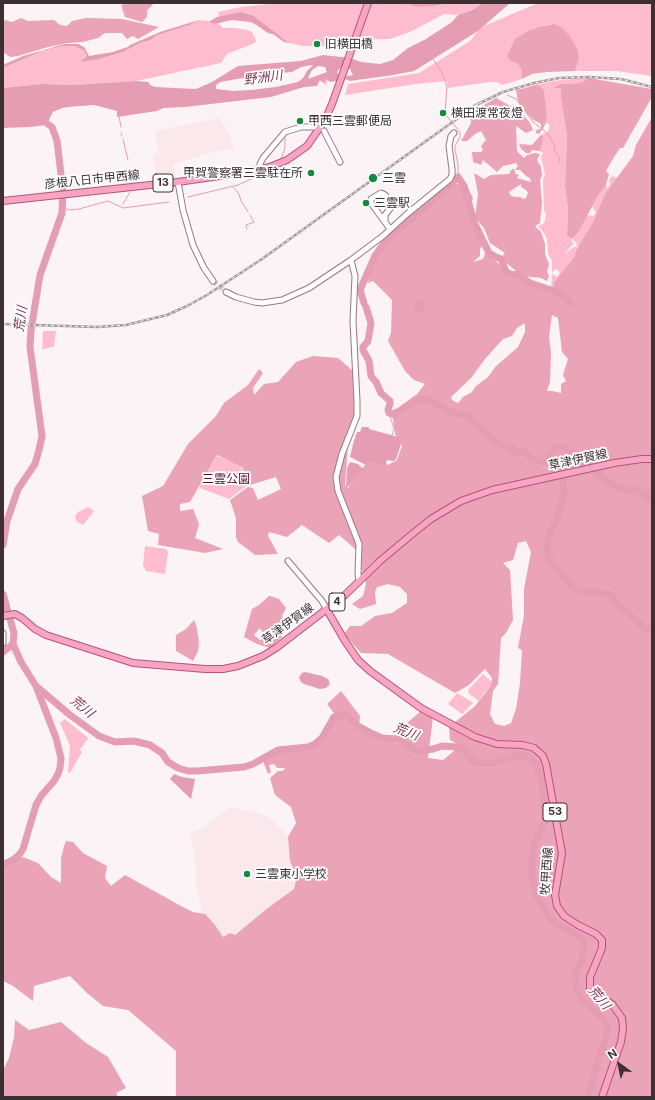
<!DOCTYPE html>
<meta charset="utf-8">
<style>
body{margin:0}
#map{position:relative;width:655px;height:1100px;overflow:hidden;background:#fbf3f5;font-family:Inter,sans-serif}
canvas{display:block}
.frame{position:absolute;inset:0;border:4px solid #3d2f33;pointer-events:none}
.north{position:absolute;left:599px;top:1044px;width:40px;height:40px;-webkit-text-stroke:3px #fff;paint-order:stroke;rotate:327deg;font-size:11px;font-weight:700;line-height:16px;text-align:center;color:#3d2f33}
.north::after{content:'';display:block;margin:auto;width:14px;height:18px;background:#3d2f33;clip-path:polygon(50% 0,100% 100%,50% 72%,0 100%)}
</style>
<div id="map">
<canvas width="655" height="1100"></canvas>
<div class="frame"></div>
<div class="north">N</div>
</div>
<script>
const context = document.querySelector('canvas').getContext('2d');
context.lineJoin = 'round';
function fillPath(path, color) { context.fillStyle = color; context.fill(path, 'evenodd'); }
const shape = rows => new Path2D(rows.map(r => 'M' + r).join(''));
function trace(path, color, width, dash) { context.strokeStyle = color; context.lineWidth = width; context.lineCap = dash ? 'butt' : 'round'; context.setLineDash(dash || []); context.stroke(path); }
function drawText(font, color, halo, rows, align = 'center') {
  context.font = font + ' Inter,"Noto Sans JP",sans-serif'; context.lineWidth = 3.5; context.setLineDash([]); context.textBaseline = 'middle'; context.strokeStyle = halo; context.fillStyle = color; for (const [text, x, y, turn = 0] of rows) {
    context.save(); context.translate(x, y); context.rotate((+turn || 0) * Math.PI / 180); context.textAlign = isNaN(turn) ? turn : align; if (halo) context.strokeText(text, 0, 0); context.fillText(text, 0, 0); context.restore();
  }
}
fillPath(shape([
 [219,118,228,131,234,148,214,152,173,164,175,175,177,177,156,179,153,154,158,153,155,131],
 [230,807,256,812,270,818,290,838,300,870,295,889,223,944,203,917,195,879,197,869,190,833,203,828]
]), '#fbe8ed');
fillPath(shape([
 [279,3,410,3,412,6,419,7,436,6,448,3,481,3,480,5,472,10,458,15,444,14,410,32,390,39,348,40,337,44,321,46,303,46,289,43,254,16,241,12,219,17,218,12,241,7],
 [538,3,652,3,652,76,616,71,575,71,579,59,551,24,533,29,515,63,518,64,521,69,522,79,502,85,497,82,490,82,448,88,447,81,416,84,345,95,348,84,419,73,470,41,478,31,484,26],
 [199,20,210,21,214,24,219,23,221,26,223,28,235,28,247,30,252,32,256,40,255,43,227,54,221,63,136,81,72,85,42,84,3,88,3,68,42,51,63,46,75,46,83,50,86,54,81,62,88,59,99,59,123,52,142,42,151,40,157,35,190,25],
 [589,78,580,83,561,84,556,88,561,89,561,99,567,135,565,185,568,210,567,236,572,239,572,242,574,243,565,253,576,246,578,248,575,256,554,282,554,290,551,293,548,292,551,290,552,274,557,277,560,272,555,269,552,273,552,261,548,254,547,239,544,233,538,226,543,224,545,221,546,214,544,210,543,180,545,174,541,157,543,153,540,151,544,137,541,135,548,131,550,125,546,123,547,119,545,105,545,96,528,86,560,80],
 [614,176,617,179,605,194,593,222,579,247,577,246,576,245,577,243,574,241,573,238,587,215,593,216,596,213,592,206,597,197,606,185,607,188,610,185,609,181,611,177],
 [43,331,56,331,54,347,42,349],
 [217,456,240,465,249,484,229,499,200,488,200,485],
 [88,507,94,511,83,525,77,522,75,517,78,512],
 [145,546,166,549,168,552,165,574,146,571,143,565],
 [483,674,494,684,491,688,484,693,479,701,469,694,468,690],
 [457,693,472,702,473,703,462,714,448,704],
 [65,719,88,738,80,750,82,752,70,773,68,772,70,746,60,723]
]), '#febdcf');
fillPath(shape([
 [410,3,448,3,436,6,419,7,412,6],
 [125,4,152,4,153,5,147,10,147,17,142,22,125,17,121,5],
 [21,18,28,21,54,20,60,25,67,26,72,21,86,18,122,19,159,27,138,39,133,36,127,39,122,33,105,33,98,38,83,42,68,43,48,47,18,56,10,57,3,52,3,21,5,20,12,22],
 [554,24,561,27,569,35,577,48,579,59,575,71,547,72,532,74,522,79,521,69,518,64,511,61,507,56,513,43,515,39,528,31,539,27],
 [589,78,652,89,652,97,623,148,620,148,614,157,606,171,609,174,606,185,597,197,579,231,572,239,567,236,568,210,565,185,567,135,561,99,561,89,556,88,555,87,561,84,580,83],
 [538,85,544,90,547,119,544,127,539,134,536,133,536,131,538,129,541,129,541,124,532,119,524,110,518,101,516,90],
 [496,98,521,112,530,123,533,130,526,133,516,126,517,151,524,158,527,155,534,153,540,154,537,160,541,167,542,176,540,180,542,202,540,223,535,226,541,232,545,244,545,254,549,264,547,272,549,276,547,281,541,278,522,276,504,261,503,255,505,253,490,243,484,228,475,218,478,194,474,173,484,179,491,175,509,174,512,169,514,169,516,174,519,175,517,178,531,182,530,178,526,176,520,170,516,170,516,168,518,166,516,163,503,166,497,172,483,160,481,165,473,162,472,152,481,152,483,150,481,146,486,140,481,131,475,134,467,141,461,141,471,123,470,113],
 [521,184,521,187,526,190,528,193,526,198,523,199,521,197,516,197,511,196,509,192],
 [652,117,652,1097,176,1097,176,1051,128,1010,103,1006,87,993,70,976,34,986,33,1001,13,986,3,981,3,866,23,857,38,863,51,877,61,883,61,858,65,843,66,841,73,842,83,853,107,866,105,878,111,886,125,875,181,906,193,912,205,914,215,925,223,937,230,933,235,935,268,908,294,889,297,876,290,861,288,837,296,823,291,807,275,795,270,778,278,771,283,771,285,768,277,768,274,764,269,765,271,772,268,774,262,758,276,749,309,746,327,732,337,717,327,704,341,691,360,716,359,727,371,735,395,742,412,750,409,742,394,733,397,723,407,723,422,710,433,717,428,758,443,760,460,746,450,740,449,728,454,723,475,706,491,686,492,678,485,669,469,685,455,693,388,654,361,653,344,634,350,626,361,626,375,616,392,613,407,603,407,594,400,587,388,584,377,587,375,592,376,604,360,609,352,604,363,596,366,584,362,570,361,554,339,535,329,543,302,525,287,537,269,532,268,536,278,554,255,555,238,542,236,537,236,518,230,500,248,487,253,488,258,500,281,489,276,477,250,485,242,467,217,455,190,502,180,504,180,511,193,509,199,524,195,538,223,549,205,553,158,545,159,534,148,531,142,496,163,486,188,444,216,416,224,403,248,385,259,369,263,373,253,388,254,395,264,384,278,382,296,362,313,356,338,358,353,371,355,417,349,431,345,485,348,488,364,466,377,455,388,465,397,460,402,446,395,434,392,412,417,394,425,384,414,380,405,371,388,341,391,333,392,300,373,281,368,283,371,265,375,256,382,246,453,184,464,184,467,186,473,198,471,205,473,216,486,240,480,249,480,256,473,262,483,259,486,252,501,266,506,276,514,276,551,293,554,290,554,282,575,256,576,251,593,222,605,194,633,156,636,145],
 [552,315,558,318,562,352,568,359,563,375,566,381,561,384,561,393,552,391,547,391,550,382,551,353,549,337],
 [525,323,525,332,518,347,496,366,488,377,476,386,472,392,463,397,458,403,452,400,451,397,471,378,485,359,503,339,512,336,517,328],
 [526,541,531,552,524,589,524,615,518,648,522,650,520,683,516,709,511,723,504,726,495,724,490,714,493,691,498,684,501,638,506,633,513,620,510,570,503,563,513,560,518,543],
 [541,135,544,137,540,151,532,150,530,153,526,153,521,149,519,144,532,145],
 [269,596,270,596,279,599,286,608,282,616,286,629,281,638,270,648,257,644,244,637,252,609,259,605],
 [260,628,261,631,267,633,268,630,273,631,270,637,260,640,254,635],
 [194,620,197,628,199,643,198,651,193,661,176,651,176,635,186,629],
 [15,1020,29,1030,61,1022,86,1043,108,1057,126,1088,116,1093,118,1097,3,1097,3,1070,9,1058,14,1037]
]), '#eaa3b7');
fillPath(shape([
 [481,3,510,3,478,31,414,71,393,75,350,81,345,79,331,82,324,79,327,82,327,83,323,81,327,85,326,85,320,80,317,86,304,87,271,97,185,107,163,108,157,111,117,117,117,111,94,105,68,107,62,108,53,112,46,125,30,127,3,128,3,88,42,84,72,85,136,81,148,82,150,85,155,87,196,89,212,82,238,66,301,61,323,55,350,58,361,62,380,64,393,60,408,48,426,39,452,22,458,15,472,10,480,5],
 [312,65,313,65,307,71,303,78,298,82,276,87,251,90,233,91,216,89,216,85,220,82,266,74,292,72,301,67],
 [318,66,325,67,327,72,308,79,309,76,312,70],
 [347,67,350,69,353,75,342,77,338,74,337,72,339,69],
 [241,12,254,16,289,43,284,42,273,34,268,33,255,24,250,22,232,20,214,24,210,22,210,21,217,17],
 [199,20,190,25,157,35,151,40,142,42,123,52,99,59,80,62,86,56,86,54,83,50,75,46,63,46,42,51,3,68,3,65,23,56,65,44,78,44,84,47,89,56,113,52,128,47,130,45,160,32],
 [416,299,422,300,425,303,424,309,415,315,413,313],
 [362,427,369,427,369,429,398,437,401,444,396,459,394,461,387,460,385,465,371,461,366,465,350,457,353,444,357,432,360,432],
 [350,462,358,464,363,469,350,485,346,488,347,468],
 [305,672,322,676,328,679,330,684,326,688,320,689,304,684,301,682,299,677,302,673],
 [174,774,182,777,195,779,191,799,170,779]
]), '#e49db2');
trace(shape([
 [433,59,442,73,447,86,445,114,460,132,460,137,455,146,455,150,458,164,458,177],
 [507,95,516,99,533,122,547,133,554,144,555,152,559,157,560,160,558,163],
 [119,116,121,127],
 [121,133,122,136],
 [123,139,128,160],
 [281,159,285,148,285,138],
 [233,187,239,194,241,201,248,212],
 [188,197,238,185,260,175,272,174],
 [123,204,130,192],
 [62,208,71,210,79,209,108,201,123,208,169,202],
 [247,229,246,225,254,222,250,215],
 [570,303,585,309],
 [389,413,394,429,392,435]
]), '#e49db2', 1);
trace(shape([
 [364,303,360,290,375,256,382,246,388,239,450,185,458,177,464,186,474,222,489,253,496,257,501,259,506,272,513,275,518,274,530,283,554,291,567,299,570,303],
 [366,307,371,323,368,341,363,347,363,350,369,361,371,376,376,382,381,393,390,401,390,404,388,410,389,413,393,414,400,411,420,399,430,400,449,412,468,416,483,431,498,443,511,447,513,451,518,452,523,450,532,459,542,462,545,461,555,447,562,446,579,457,604,479,618,487,629,491,637,491,652,499],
 [571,452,563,483,564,496,558,511,557,519,551,530,547,547,548,555,557,570,572,587,582,591,597,592,611,595,617,603,643,627,652,630],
 [3,545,7,521,18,489,35,464,39,450,42,436,30,347,31,330,40,275,62,213,63,191,57,141,52,127,45,122,41,116],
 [3,594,14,633,13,644,21,662,36,686,70,715,99,736,115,742,134,741,150,745,162,753,168,762,178,768,188,771,197,771,244,767,253,764,278,750,308,747,315,744,322,738,334,717,340,715,347,716,358,726,373,734,382,738,398,739,413,749,419,751,433,749,442,746,456,747,462,748,474,762,482,763,496,763,514,756,522,754,532,759,536,764,541,779,545,813,545,822,535,841,532,857,532,875,536,895,549,917,557,924,580,937,584,943,582,959,575,975,577,992,582,1000,601,1016,607,1026,607,1034,602,1050,599,1057,588,1097],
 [3,652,13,644],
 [3,865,13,860,19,855,23,849,36,805,41,796,54,781,58,774,60,768,61,758,56,738,36,686]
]), '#e49db2', 7);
trace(shape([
 [213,281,226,292]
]), '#d5ccce', 5, [5, 2.5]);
const tertiary = shape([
 [324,131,340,162],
 [260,170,260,164,263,158,285,132,301,127,317,127],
 [178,182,183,210,193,245,204,268,213,281],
 [385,221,385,215,392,206,385,195,381,193,371,199,371,203,390,229],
 [351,260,355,276,353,321,357,401,357,416,342,454,336,477,338,491,359,544,358,573,359,582],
 [226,292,236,297,254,302,262,303,282,300,309,288,351,260,383,236,407,214,450,179,452,175,452,169,449,146,451,136,454,133],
 [288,561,322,601,327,610],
 [3,633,3,643]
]);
const primary = shape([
 [3,201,178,182,247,172,270,167,287,160,307,146,325,120,332,104,368,3],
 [327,610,345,641,358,660,370,671,421,708,475,737,497,744,523,745,534,748,543,756,546,764,562,853,555,895,557,906,564,916,578,925,596,934,602,940,602,948,590,977,590,988,596,995,612,1004,622,1018,623,1028,621,1042,602,1097],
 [3,616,15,614,22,618,35,629,46,635,133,663,205,669,223,669,238,666,263,656,276,648,345,595,380,561,411,535,431,519,461,501,492,490,614,463,642,459,652,459]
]);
trace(tertiary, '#9a7881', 7);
trace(primary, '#b35576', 8);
trace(tertiary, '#fff', 5);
trace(primary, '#f7a5c2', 6);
const rail = shape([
 [474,106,503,92,534,83,559,78,589,77,621,79,652,87],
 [3,324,97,327,126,325,167,315,187,306,207,295,262,259,479,103]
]);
trace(rail, '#a59a9d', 2.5);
trace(rail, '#fff', 1, [3]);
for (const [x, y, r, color] of [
 [317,44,4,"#158841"],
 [443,113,4,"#158841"],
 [300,121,4,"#158841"],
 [311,173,4,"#158841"],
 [373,178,5,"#158841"],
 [366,203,4,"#158841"],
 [247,874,4,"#158841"]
]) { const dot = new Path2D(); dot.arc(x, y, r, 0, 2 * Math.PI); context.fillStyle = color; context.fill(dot); trace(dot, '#fff', 1.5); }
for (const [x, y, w] of [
 [163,183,20],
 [337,602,16],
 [555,812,24]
]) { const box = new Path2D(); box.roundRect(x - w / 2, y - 9, w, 18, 3); context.fillStyle = '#fff'; context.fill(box); trace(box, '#3d2f33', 1); }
drawText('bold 11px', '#3d2f33', null, [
 ["13",163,183],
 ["4",337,602],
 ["53",555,812]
]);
drawText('12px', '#3d2f33', '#fff', [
 ["旧横田橋",325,44],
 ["横田渡常夜燈",451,113],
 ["甲西三雲郵便局",308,121],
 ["甲賀警察署三雲駐在所",303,173,"right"],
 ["三雲",382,178],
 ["三雲駅",374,203],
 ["三雲東小学校",255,874]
], 'left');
drawText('12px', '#3d2f33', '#fff', [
 ["彦根八日市甲西線",92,180,-6],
 ["草津伊賀線",578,460,-12],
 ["草津伊賀線",288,624,-36],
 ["牧甲西線",547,871,-86]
]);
drawText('12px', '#5e0b30', '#fff', [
 ["三雲公園",226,479]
]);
drawText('italic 13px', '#822f4e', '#fff', [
 ["野洲川",263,78,-7],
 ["荒川",21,319,-83],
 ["荒川",82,707,39],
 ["荒川",406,732,21],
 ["荒川",599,998,50]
]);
</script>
